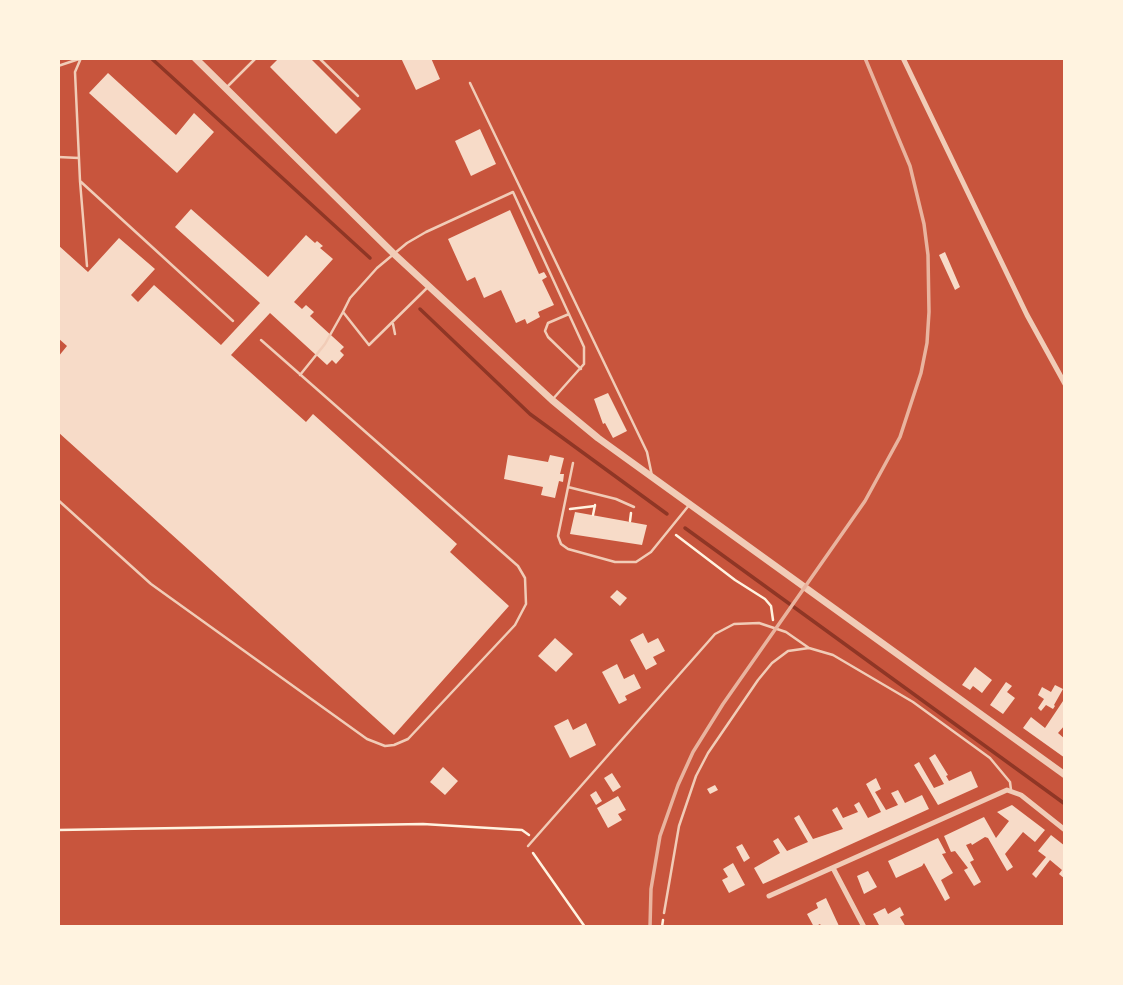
<!DOCTYPE html>
<style>
body{margin:0}
#map{position:relative;width:1123px;height:985px;overflow:hidden;background:#c8553d;font-family:"IBM Plex Sans",sans-serif}
canvas{display:block}
.frame{position:absolute;inset:0;border:60px solid #fff3e0;pointer-events:none}
</style>
<div id="map">
<canvas width="1123" height="985"></canvas>
<div class="frame"></div>
</div>
<script>
const context = document.querySelector('canvas').getContext('2d');
context.lineJoin = 'round';
const shape = rows => new Path2D(rows.map(r => 'M' + r).join(''));
function trace(path, color, width, dash) { context.strokeStyle = color; context.lineWidth = width; context.lineCap = dash ? 'butt' : 'round'; context.setLineDash(dash || []); context.stroke(path); }
function fillPath(path, color) { context.fillStyle = color; context.fill(path, 'evenodd'); }
trace(shape([
 [151,58,370,258],
 [420,309,530,414,667,514],
 [685,528,1065,804]
]), '#8f3625', 3.5);
fillPath(shape([
 [279,58,310,58,361,109,336,134,270,67],
 [401,58,431,58,440,79,416,90],
 [108,73,176,135,194,113,214,132,177,173,89,93],
 [480,129,496,164,471,176,455,141],
 [191,209,268,277,306,235,315,243,317,241,323,246,320,248,333,259,294,302,302,309,306,305,314,312,310,316,344,347,340,351,344,355,336,364,332,360,327,365,270,313,231,355,306,422,313,414,457,544,450,552,509,606,394,735,58,432,58,357,67,346,58,338,58,245,88,272,119,238,155,269,131,295,138,302,154,285,221,345,260,303,175,227],
 [510,210,539,274,544,272,547,277,542,280,554,305,538,312,540,317,527,324,525,319,516,323,501,290,484,298,475,277,467,281,448,239],
 [945,252,960,287,955,290,939,255],
 [608,393,627,431,613,438,605,423,603,424,594,399],
 [508,455,548,462,550,455,564,458,560,474,564,474,563,482,559,481,555,498,541,495,543,487,504,479],
 [575,512,647,525,642,545,570,534],
 [617,590,627,598,620,606,610,597],
 [643,633,648,643,658,638,665,651,653,657,657,664,646,670,630,640],
 [555,638,573,654,556,672,538,656],
 [617,664,624,679,634,674,641,688,625,696,627,700,619,704,602,672],
 [975,667,992,680,982,693,973,686,970,690,962,685],
 [1006,682,1012,686,1007,692,1015,698,1003,714,990,705],
 [1055,685,1063,689,1054,705,1055,706,1053,709,1046,705,1041,711,1038,708,1044,699,1038,695,1042,687,1051,692],
 [1065,698,1065,725,1058,733,1065,739,1065,758,1023,728,1031,717,1045,728],
 [568,719,573,730,586,723,596,745,570,758,554,726],
 [935,754,948,775,946,776,949,781,971,771,978,787,938,805,914,765,919,762,934,788,944,784,929,758],
 [443,767,458,781,445,795,430,782],
 [612,773,621,787,613,792,604,778],
 [876,778,881,789,875,792,886,810,898,805,891,793,898,790,905,803,922,795,929,809,763,884,754,868,780,853,773,841,778,838,787,851,808,842,794,818,799,815,813,839,843,829,832,810,837,807,843,818,858,812,854,805,859,802,868,818,881,812,866,784],
 [715,785,718,790,710,794,707,789],
 [596,791,602,801,596,805,590,795],
 [618,796,626,810,618,814,622,820,608,828,597,808],
 [1012,805,1045,830,1035,842,1023,832,1005,854,1013,867,1007,871,988,838,985,837,972,845,971,843,966,845,974,860,970,862,981,882,974,886,964,870,968,868,955,851,951,852,944,836,984,817,996,838,1009,821,997,812],
 [1051,835,1065,846,1065,879,1059,874,1062,870,1050,860,1036,878,1032,874,1046,857,1038,851],
 [938,838,946,853,942,854,953,873,941,880,950,898,945,901,924,863,922,866,896,878,888,861],
 [742,844,750,858,744,862,736,847],
 [733,863,745,885,729,893,722,880,728,877,723,869],
 [868,871,877,887,864,894,857,876],
 [826,898,839,926,822,927,820,924,814,927,807,914,818,908,816,903],
 [900,907,904,915,900,917,906,927,880,927,873,914,885,908,888,914]
]), '#f7dbc8');
trace(shape([
 [570,509,595,506],
 [593,515,595,505],
 [630,521,631,513],
 [676,535,735,580,765,599,771,606,773,620],
 [58,830,423,824,522,830,529,835],
 [533,853,585,927],
 [662,927,663,920]
]), '#fff3e0', 2.5);
trace(shape([
 [81,58,75,72,80,181,87,266],
 [319,58,358,96],
 [58,66,79,59],
 [470,83,647,452,652,476],
 [228,86,256,58],
 [58,157,79,158],
 [80,181,233,321],
 [429,286,369,345,343,312,350,298,377,268,407,243,426,232,513,192,584,347,584,364,552,400],
 [569,314,548,323,545,331,548,337,581,369],
 [393,324,395,334],
 [300,375,325,344,343,312],
 [573,463,558,536,561,544,568,549,615,562,636,562,651,552,690,504],
 [568,487,616,499,634,507],
 [58,500,151,584,367,739,385,746,394,745,408,739,515,625,526,604,525,578,518,566,261,340],
 [528,846,715,634,734,624,759,623,786,632,809,648],
 [664,913,679,826,696,776,708,753,758,680,772,663,788,651,809,648,833,655,913,702,990,758,1010,782,1011,790]
]), '#f1ccb7', 2.5);
trace(shape([
 [903,58,1027,315,1065,384],
 [833,868,864,927],
 [769,896,1007,790,1021,795,1065,830]
]), '#f1ccb7', 5);
trace(shape([
 [195,58,394,254,552,400,598,438,1065,775]
]), '#f1ccb7', 7);
trace(shape([
 [650,927,651,889,660,836,678,785,693,752,723,704,865,501,900,437,921,373,927,343,929,312,928,255,924,224,910,166,865,58]
]), '#e9b49f', 3.5);
</script>
